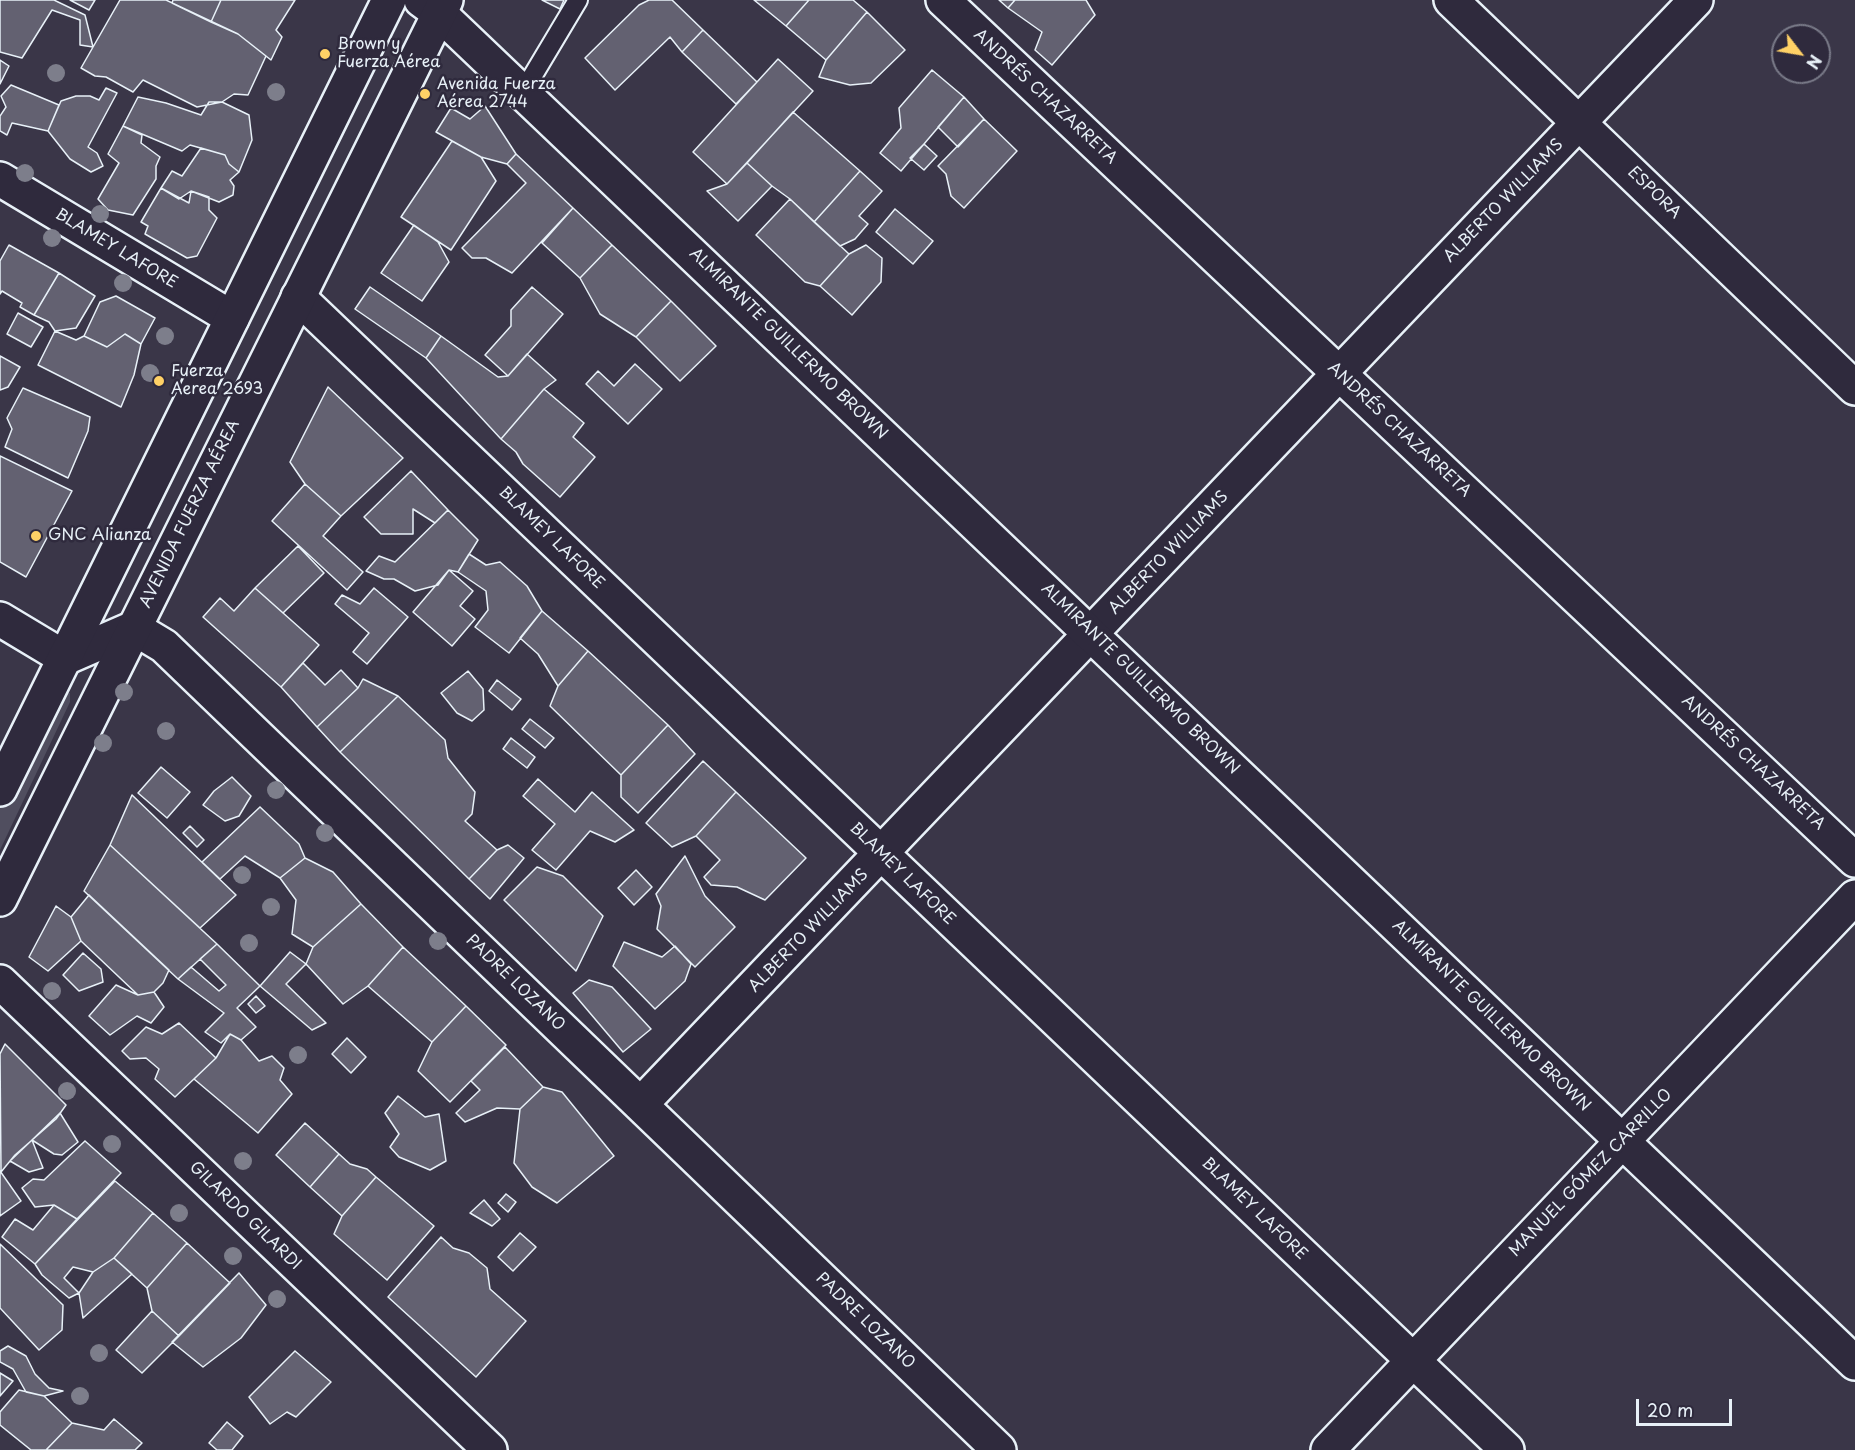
<!DOCTYPE html>
<meta charset="utf-8">
<style>
body{margin:0}
#map{position:relative;width:1855px;height:1450px;overflow:hidden;background:#3a3648;font-family:"Playpen Sans",sans-serif}
canvas{display:block}
.north{position:absolute;left:1771px;top:24px;width:60px;height:60px;box-sizing:border-box;background:#2f2a3d;border:2px solid #797a88;border-radius:50%;rotate:121deg;font-size:16px;font-weight:700;line-height:24px;text-align:center;color:#e8f1f8}
.north::after{content:'';display:block;margin:auto;width:21px;height:27px;background:#ffd166;clip-path:polygon(50% 0,100% 100%,50% 72%,0 100%)}
.scale{position:absolute;left:1636px;top:1399px;width:96px;height:27px;box-sizing:border-box;border:3px solid #e8f1f8;border-top:0;padding-left:8px;font-size:18px;line-height:21px;white-space:nowrap;color:#e8f1f8;-webkit-text-stroke:4px #2f2a3d;paint-order:stroke}
</style>
<div id="map">
<canvas width="1855" height="1450"></canvas>
<div class="north">N</div>
<div class="scale">20 m</div>
</div>
<script>
const context = document.querySelector('canvas').getContext('2d');
context.lineJoin = 'round';
function fillPath(path, color) { context.fillStyle = color; context.fill(path, 'evenodd'); }
const shape = rows => new Path2D(rows.map(r => 'M' + r).join(''));
function trace(path, color, width, dash) { context.strokeStyle = color; context.lineWidth = width; context.lineCap = dash ? 'butt' : 'round'; context.setLineDash(dash || []); context.stroke(path); }
function drawText(font, color, halo, rows, align = 'center') {
  context.font = font + ' "Playpen Sans",sans-serif'; context.lineWidth = 5; context.setLineDash([]); context.textBaseline = 'middle'; context.strokeStyle = halo; context.fillStyle = color; for (const [text, x, y, turn = 0] of rows) {
    context.save(); context.translate(x, y); context.rotate((+turn || 0) * Math.PI / 180); context.textAlign = isNaN(turn) ? turn : align; if (halo) context.strokeText(text, 0, 0); context.fillText(text, 0, 0); context.restore();
  }
}
fillPath(shape([
 [64,692,70,693,70,702,0,850,0,798]
]), '#504e5f');
const building = shape([
 [0,0,54,0,85,15,93,47,80,45,80,20,52,10,22,58,0,52,0,0],
 [70,0,95,0,89,10,70,0],
 [120,0,166,0,238,34,266,56,248,95,234,94,222,102,197,107,143,80,133,92,106,77,95,76,81,68,120,0],
 [173,0,221,0,211,22,172,3,173,0],
 [221,0,295,0,276,30,282,37,271,60,238,34,211,22,221,0],
 [542,0,564,0,560,9,542,0],
 [649,0,672,0,703,30,682,52,670,37,615,90,585,58,639,5,649,0],
 [754,0,809,0,786,26,754,0],
 [809,0,853,0,867,12,826,60,786,26,809,0],
 [999,0,1015,0,1008,8,999,0],
 [1015,0,1086,0,1095,15,1052,65,1035,50,1042,32,1008,8,1015,0],
 [867,12,905,50,871,83,850,85,819,77,826,60,867,12],
 [703,30,757,82,736,104,682,52,703,30],
 [778,59,813,91,727,184,693,152,778,59],
 [0,60,9,66,0,84,0,60],
 [932,70,964,97,901,171,880,153,901,128,899,108,932,70],
 [11,85,59,105,48,131,12,123,7,135,0,131,0,116,6,107,1,96,11,85],
 [106,88,117,93,88,147,97,153,103,166,91,172,70,159,48,131,61,101,76,96,90,96,99,100,106,88],
 [138,97,166,103,201,115,209,102,222,102,249,115,252,140,239,172,229,164,225,155,190,145,182,151,123,126,138,97],
 [964,97,984,119,958,147,938,127,964,97],
 [485,106,516,154,507,164,481,157,436,132,451,108,470,119,485,106],
 [793,112,860,171,814,222,790,199,772,186,747,163,793,112],
 [984,119,1017,151,964,208,951,196,946,174,938,166,984,119],
 [123,126,142,135,141,143,160,157,156,166,156,179,133,215,108,210,98,199,119,163,108,154,123,126],
 [452,141,481,157,496,181,451,250,401,217,452,141],
 [924,144,937,156,924,170,910,158,924,144],
 [201,148,225,155,229,164,239,172,230,180,234,186,233,195,219,202,191,191,179,199,161,188,172,171,182,176,201,148],
 [516,154,573,208,512,273,486,258,472,258,462,248,526,183,507,164,516,154],
 [747,163,772,186,738,221,707,191,727,184,747,163],
 [860,171,882,191,859,216,868,224,855,239,840,246,814,222,860,171],
 [161,188,189,203,191,191,209,197,209,210,217,218,197,256,187,258,145,234,148,226,141,222,161,188],
 [790,199,849,254,820,286,805,282,756,235,790,199],
 [573,208,612,245,580,278,542,243,573,208],
 [895,209,933,241,913,264,876,232,895,209],
 [414,225,438,242,449,262,422,301,381,273,414,225],
 [9,245,59,273,34,315,20,307,22,303,2,291,0,294,0,261,9,245],
 [612,245,671,301,636,337,600,314,580,278,612,245],
 [866,245,882,258,881,282,852,315,820,286,849,254,866,245],
 [59,273,95,296,76,328,55,331,49,322,34,315,59,273],
 [370,287,441,336,426,358,355,309,370,287],
 [532,287,563,314,508,376,485,355,511,326,511,310,532,287],
 [116,296,155,318,141,344,125,334,107,347,84,336,100,302,116,296],
 [671,301,716,346,680,381,636,337,671,301],
 [18,313,43,327,31,347,7,334,18,313],
 [55,331,76,340,84,336,107,347,125,334,141,344,134,375,121,407,38,365,55,331],
 [441,336,498,377,508,376,527,354,556,380,544,389,501,439,426,358,441,336],
 [0,356,20,367,8,387,0,390,0,356],
 [635,364,662,389,628,424,586,384,598,371,614,386,635,364],
 [328,387,403,458,341,516,305,484,290,462,328,387],
 [23,388,90,417,88,431,68,478,5,447,12,429,7,418,23,388],
 [544,389,584,423,573,437,595,457,560,497,523,464,516,452,501,439,544,389],
 [0,456,72,491,26,577,0,562,0,456],
 [411,471,448,510,435,523,413,509,413,534,381,534,364,517,411,471],
 [305,484,341,516,323,536,363,572,347,590,272,521,305,484],
 [448,510,478,540,458,572,449,570,438,585,415,591,394,579,384,579,366,571,379,556,395,562,448,510],
 [298,546,324,573,283,613,255,588,298,546],
 [469,554,486,565,500,562,527,586,542,611,509,653,475,627,488,610,486,591,458,572,469,554],
 [449,570,473,591,460,606,475,619,452,646,413,612,449,570],
 [255,588,319,645,281,687,203,617,220,598,234,611,255,588],
 [374,588,408,617,367,664,353,652,369,633,335,604,342,595,360,604,374,588],
 [542,611,588,651,558,686,538,654,520,638,542,611],
 [588,651,668,725,621,775,550,706,558,686,588,651],
 [303,663,325,685,341,670,358,688,317,727,281,687,303,663],
 [468,671,483,689,484,710,472,721,457,713,441,693,468,671],
 [363,679,398,696,340,752,317,727,358,688,363,679],
 [497,680,521,699,512,710,489,691,497,680],
 [398,696,445,740,448,758,475,792,472,814,465,821,497,850,469,879,340,752,398,696],
 [530,719,554,738,545,748,522,729,530,719],
 [668,725,695,754,638,813,621,797,621,775,668,725],
 [511,738,535,757,527,768,503,749,511,738],
 [703,761,736,792,696,836,672,847,646,823,703,761],
 [161,767,190,792,167,818,138,793,161,767],
 [232,777,251,796,239,816,225,821,203,805,214,791,232,777],
 [538,779,575,812,592,792,634,830,615,842,590,831,556,870,532,850,555,824,523,796,538,779],
 [736,792,806,858,765,900,737,887,711,885,704,877,720,860,696,836,736,792],
 [132,795,236,895,200,928,110,845,132,795],
 [260,807,299,844,305,858,280,878,245,856,220,879,202,862,260,807],
 [190,826,204,840,197,847,183,833,190,826],
 [110,845,217,944,178,979,84,891,110,845],
 [508,845,524,858,490,899,469,879,497,850,508,845],
 [685,856,705,896,735,927,695,967,657,929,661,906,656,894,685,856],
 [305,858,333,872,361,904,313,947,292,934,296,900,280,878,305,858],
 [537,867,563,876,603,916,576,971,504,900,537,867],
 [636,870,652,887,634,905,618,888,636,870],
 [89,895,169,970,163,983,154,992,138,995,81,941,71,917,89,895],
 [361,904,403,947,368,986,343,1004,306,964,313,947,361,904],
 [56,906,71,917,81,941,48,971,29,957,56,906],
 [624,942,662,957,675,946,691,964,685,981,655,1009,613,966,624,942],
 [217,944,260,986,237,1008,256,1027,241,1040,230,1034,221,1043,205,1032,224,1013,178,979,191,967,219,991,226,985,200,959,217,944],
 [403,947,466,1006,432,1042,368,986,403,947],
 [290,952,306,964,286,984,326,1023,312,1030,260,986,290,952],
 [83,953,101,969,103,982,79,991,63,975,83,953],
 [589,980,612,987,651,1029,623,1052,573,993,589,980],
 [116,985,138,995,154,992,164,1007,151,1023,137,1016,110,1035,89,1016,116,985],
 [256,996,265,1006,256,1013,248,1004,256,996],
 [466,1006,506,1045,450,1102,418,1071,432,1042,466,1006],
 [179,1023,216,1058,175,1097,155,1079,159,1069,146,1058,130,1059,122,1051,146,1027,162,1034,179,1023],
 [230,1034,241,1040,259,1061,272,1056,284,1068,280,1080,292,1094,258,1133,194,1079,216,1058,230,1034],
 [347,1038,366,1057,351,1073,332,1054,347,1038],
 [5,1044,66,1105,56,1119,15,1155,1,1172,0,1054,5,1044],
 [505,1047,543,1087,520,1109,497,1108,465,1122,456,1113,480,1090,471,1081,505,1047],
 [543,1087,562,1092,614,1156,557,1203,532,1187,514,1163,520,1109,543,1087],
 [398,1096,425,1117,439,1114,446,1161,430,1170,399,1157,390,1147,399,1134,385,1113,398,1096],
 [60,1113,78,1142,62,1155,54,1154,32,1140,60,1113],
 [305,1123,339,1154,310,1187,276,1155,305,1123],
 [32,1140,43,1168,29,1172,10,1161,32,1140],
 [85,1141,121,1173,77,1219,54,1205,35,1207,22,1188,33,1179,44,1180,85,1141],
 [339,1154,350,1164,367,1169,376,1177,342,1216,310,1187,339,1154],
 [0,1171,21,1201,0,1216,0,1171],
 [376,1177,434,1226,387,1280,334,1234,342,1216,376,1177],
 [115,1181,153,1213,114,1258,93,1272,73,1267,64,1278,79,1293,69,1298,42,1275,35,1264,115,1181],
 [506,1194,516,1202,508,1212,498,1203,506,1194],
 [484,1200,500,1219,492,1226,470,1213,484,1200],
 [54,1205,77,1219,35,1264,2,1237,15,1219,33,1230,54,1205],
 [153,1213,187,1243,147,1288,114,1258,153,1213],
 [520,1233,536,1247,513,1271,498,1257,520,1233],
 [441,1237,453,1248,469,1253,487,1268,490,1289,526,1321,476,1377,388,1297,441,1237],
 [187,1243,230,1283,179,1336,152,1311,147,1288,187,1243],
 [0,1244,63,1305,62,1330,39,1350,0,1308,0,1244],
 [114,1258,132,1274,83,1318,79,1293,93,1272,114,1258],
 [239,1273,266,1305,241,1338,203,1367,172,1342,239,1273],
 [152,1311,179,1336,142,1373,116,1350,152,1311],
 [8,1346,26,1356,35,1374,49,1388,63,1391,44,1396,26,1392,13,1369,0,1362,0,1351,8,1346],
 [295,1351,331,1382,296,1417,287,1412,270,1424,249,1397,295,1351],
 [0,1373,13,1381,0,1396,0,1373],
 [19,1390,44,1396,72,1423,46,1450,31,1450,0,1425,0,1412,19,1390],
 [114,1419,142,1443,135,1450,46,1450,72,1423,104,1430,114,1419],
 [227,1422,243,1436,232,1450,217,1450,209,1443,227,1422]
]);
fillPath(building, '#636171');
trace(building, '#e8f1f8', 1.5);
const service = shape([
 [523,92,578,0]
]);
const minor = shape([
 [421,0,440,14],
 [943,0,1855,860],
 [1451,0,1855,388],
 [0,179,232,318],
 [298,297,1507,1450],
 [0,619,65,658,134,628,164,646,999,1450],
 [0,982,490,1450],
 [641,1104,1696,0],
 [1328,1450,1855,897]
]);
const tertiary = shape([
 [440,14,1855,1363]
]);
const primary = shape([
 [0,789,389,0],
 [0,899,446,0]
]);
trace(service, '#e8f1f8', 22);
trace(minor, '#e8f1f8', 38);
trace(tertiary, '#e8f1f8', 38);
trace(primary, '#e8f1f8', 38);
trace(service, '#2f2a3d', 18);
trace(minor, '#2f2a3d', 33);
trace(tertiary, '#2f2a3d', 33);
trace(primary, '#2f2a3d', 33);
context.fillStyle = '#7d7e8b';
for (const [x, y] of [
 [56,73],
 [276,92],
 [25,173],
 [100,214],
 [52,238],
 [123,283],
 [165,336],
 [150,373],
 [124,692],
 [166,731],
 [103,743],
 [276,790],
 [325,833],
 [242,875],
 [271,907],
 [438,941],
 [249,943],
 [52,991],
 [298,1055],
 [67,1091],
 [112,1144],
 [243,1161],
 [179,1213],
 [233,1256],
 [277,1299],
 [99,1353],
 [80,1396]
]) { context.beginPath(); context.arc(x, y, 9, 0, 2 * Math.PI); context.fill(); }
for (const [x, y, r, color] of [
 [325,54,6,"#ffd166"],
 [425,94,6,"#ffd166"],
 [159,381,6,"#ffd166"],
 [36,536,6,"#ffd166"]
]) { const dot = new Path2D(); dot.arc(x, y, r, 0, 2 * Math.PI); context.fillStyle = color; context.fill(dot); trace(dot, '#2f2a3d', 2); }
drawText('16px', '#e8f1f8', '#2f2a3d', [
 ["Brown y",337,45],
 ["Fuerza Aérea",337,63],
 ["Avenida Fuerza",437,85],
 ["Aérea 2744",437,103],
 ["Fuerza",171,372],
 ["Aerea 2693",171,390],
 ["GNC Alianza",48,536]
], 'left');
drawText('16px', '#e8f1f8', '#2f2a3d', [
 ["ANDRÉS CHAZARRETA",1045,97,43],
 ["ESPORA",1654,193,44],
 ["ALBERTO WILLIAMS",1504,201,-46],
 ["BLAMEY LAFORE",116,249,31],
 ["ALMIRANTE GUILLERMO BROWN",788,344,44],
 ["ANDRÉS CHAZARRETA",1399,430,43],
 ["AVENIDA FUERZA AÉREA",190,514,-64],
 ["BLAMEY LAFORE",551,538,44],
 ["ALBERTO WILLIAMS",1169,553,-46],
 ["ALMIRANTE GUILLERMO BROWN",1140,679,44],
 ["ANDRÉS CHAZARRETA",1753,763,43],
 ["BLAMEY LAFORE",902,874,44],
 ["ALBERTO WILLIAMS",809,931,-46],
 ["PADRE LOZANO",515,983,44],
 ["ALMIRANTE GUILLERMO BROWN",1491,1016,44],
 ["MANUEL GÓMEZ CARRILLO",1591,1173,-46],
 ["BLAMEY LAFORE",1254,1209,44],
 ["GILARDO GILARDI",245,1216,44],
 ["PADRE LOZANO",865,1321,44]
]);
</script>
